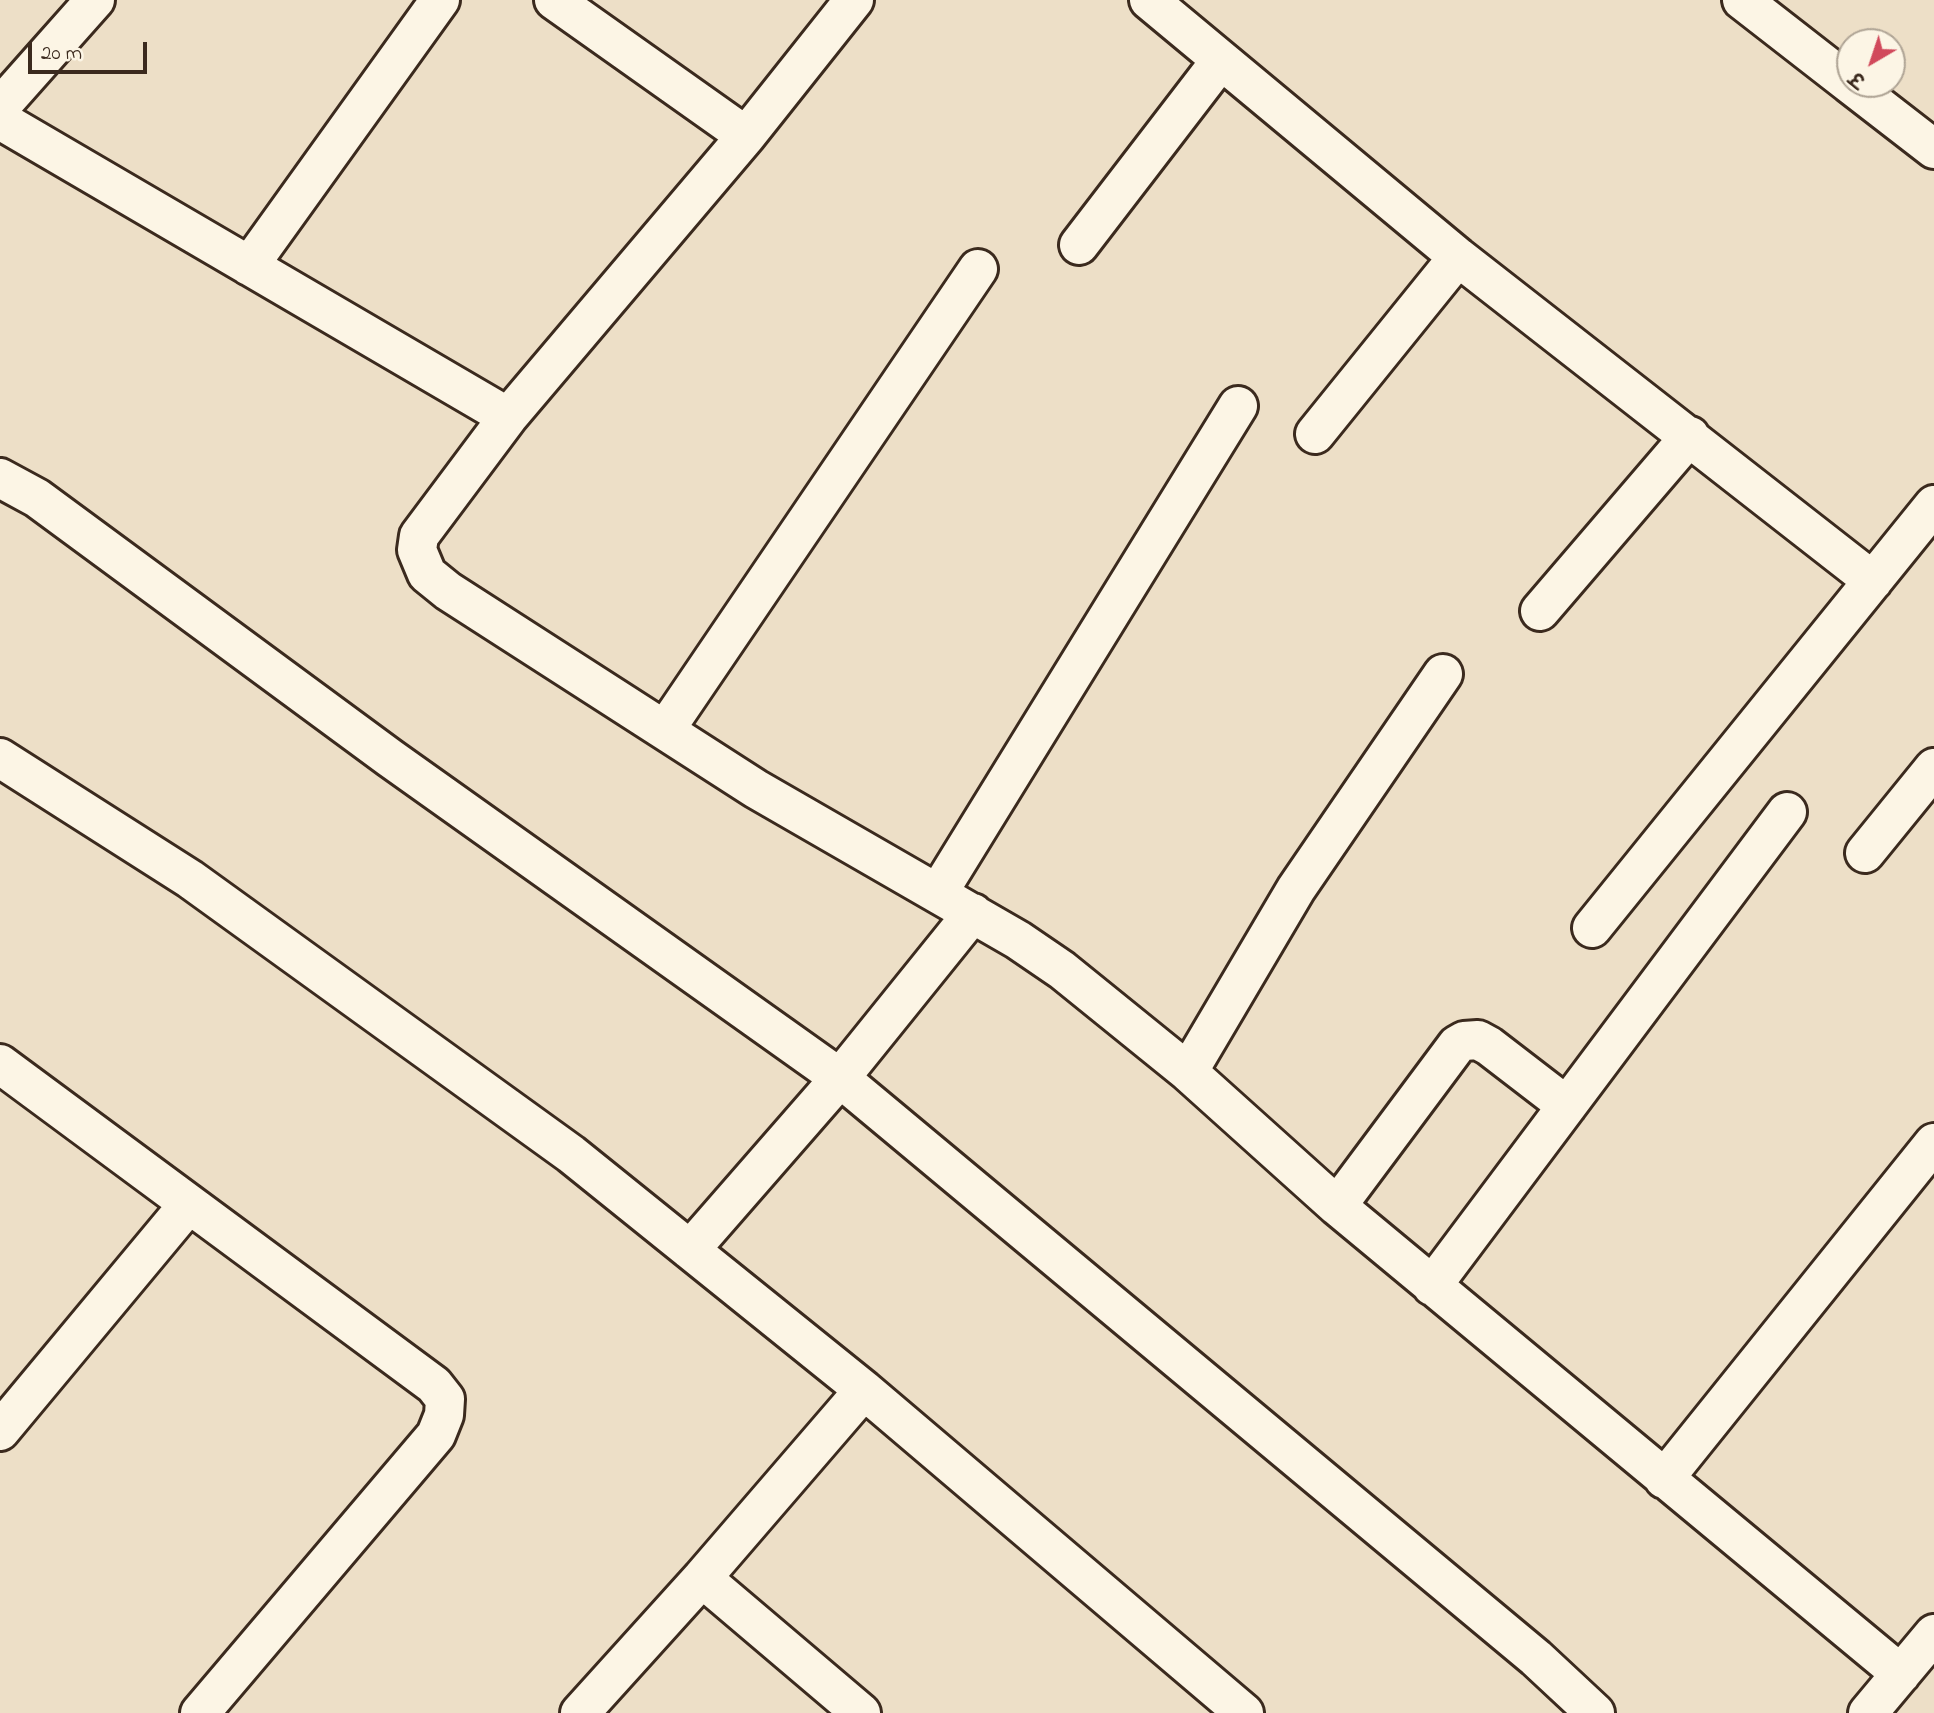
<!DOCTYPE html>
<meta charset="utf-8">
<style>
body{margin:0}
#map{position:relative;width:1934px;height:1713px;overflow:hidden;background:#eddfc7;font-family:"Indie Flower","Playpen Sans Deva",sans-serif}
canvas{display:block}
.north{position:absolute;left:1836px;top:28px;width:70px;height:70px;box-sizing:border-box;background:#fcf5e5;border:2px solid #afa495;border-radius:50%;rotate:219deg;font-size:19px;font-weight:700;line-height:28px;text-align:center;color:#3b2a1e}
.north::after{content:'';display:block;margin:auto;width:24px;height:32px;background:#d1495b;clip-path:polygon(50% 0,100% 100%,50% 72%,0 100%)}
.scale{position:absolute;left:28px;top:42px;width:119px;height:32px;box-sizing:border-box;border:4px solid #3b2a1e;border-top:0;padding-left:9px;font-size:21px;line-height:24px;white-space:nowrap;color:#3b2a1e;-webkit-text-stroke:5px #fcf5e5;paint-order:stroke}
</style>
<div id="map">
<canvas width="1934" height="1713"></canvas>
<div class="north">उ</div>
<div class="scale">20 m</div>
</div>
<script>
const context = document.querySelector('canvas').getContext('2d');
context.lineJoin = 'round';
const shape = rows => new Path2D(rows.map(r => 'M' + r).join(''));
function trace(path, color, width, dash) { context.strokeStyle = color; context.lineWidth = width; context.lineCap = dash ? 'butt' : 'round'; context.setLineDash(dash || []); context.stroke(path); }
const street = shape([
 [554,0,746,136],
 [854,0,746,136,508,417,419,536,417,550,427,574,448,591,756,789,1018,940,1062,970,1188,1072,1337,1206,1901,1674],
 [1149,0,1458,257,1873,581],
 [1742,0,1850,84],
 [1850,84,1934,149],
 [0,107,95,0],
 [0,120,508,417],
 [1079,245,1221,60],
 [249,266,440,0],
 [1315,434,1458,257],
 [0,478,37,498,390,758,840,1078,1536,1658,1595,1713],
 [1540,611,1690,436],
 [665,730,978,269],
 [0,758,190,879,571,1154,864,1390,702,1578,580,1713],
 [1865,853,1934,768],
 [938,893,1238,406],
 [1592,928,1934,505],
 [0,1064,434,1385,445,1399,444,1415,436,1435,200,1713],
 [1188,1072,1296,889,1443,674],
 [1337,1206,1457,1045,1464,1041,1478,1040,1489,1046,1567,1106],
 [690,1250,840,1078,973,913],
 [1432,1286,1787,812],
 [864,1390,1244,1713],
 [0,1431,188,1205],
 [1664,1479,1934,1143],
 [702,1578,861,1713],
 [1868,1713,1934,1634]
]);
trace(street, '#3b2a1e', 44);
trace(street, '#fcf5e5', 38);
</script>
